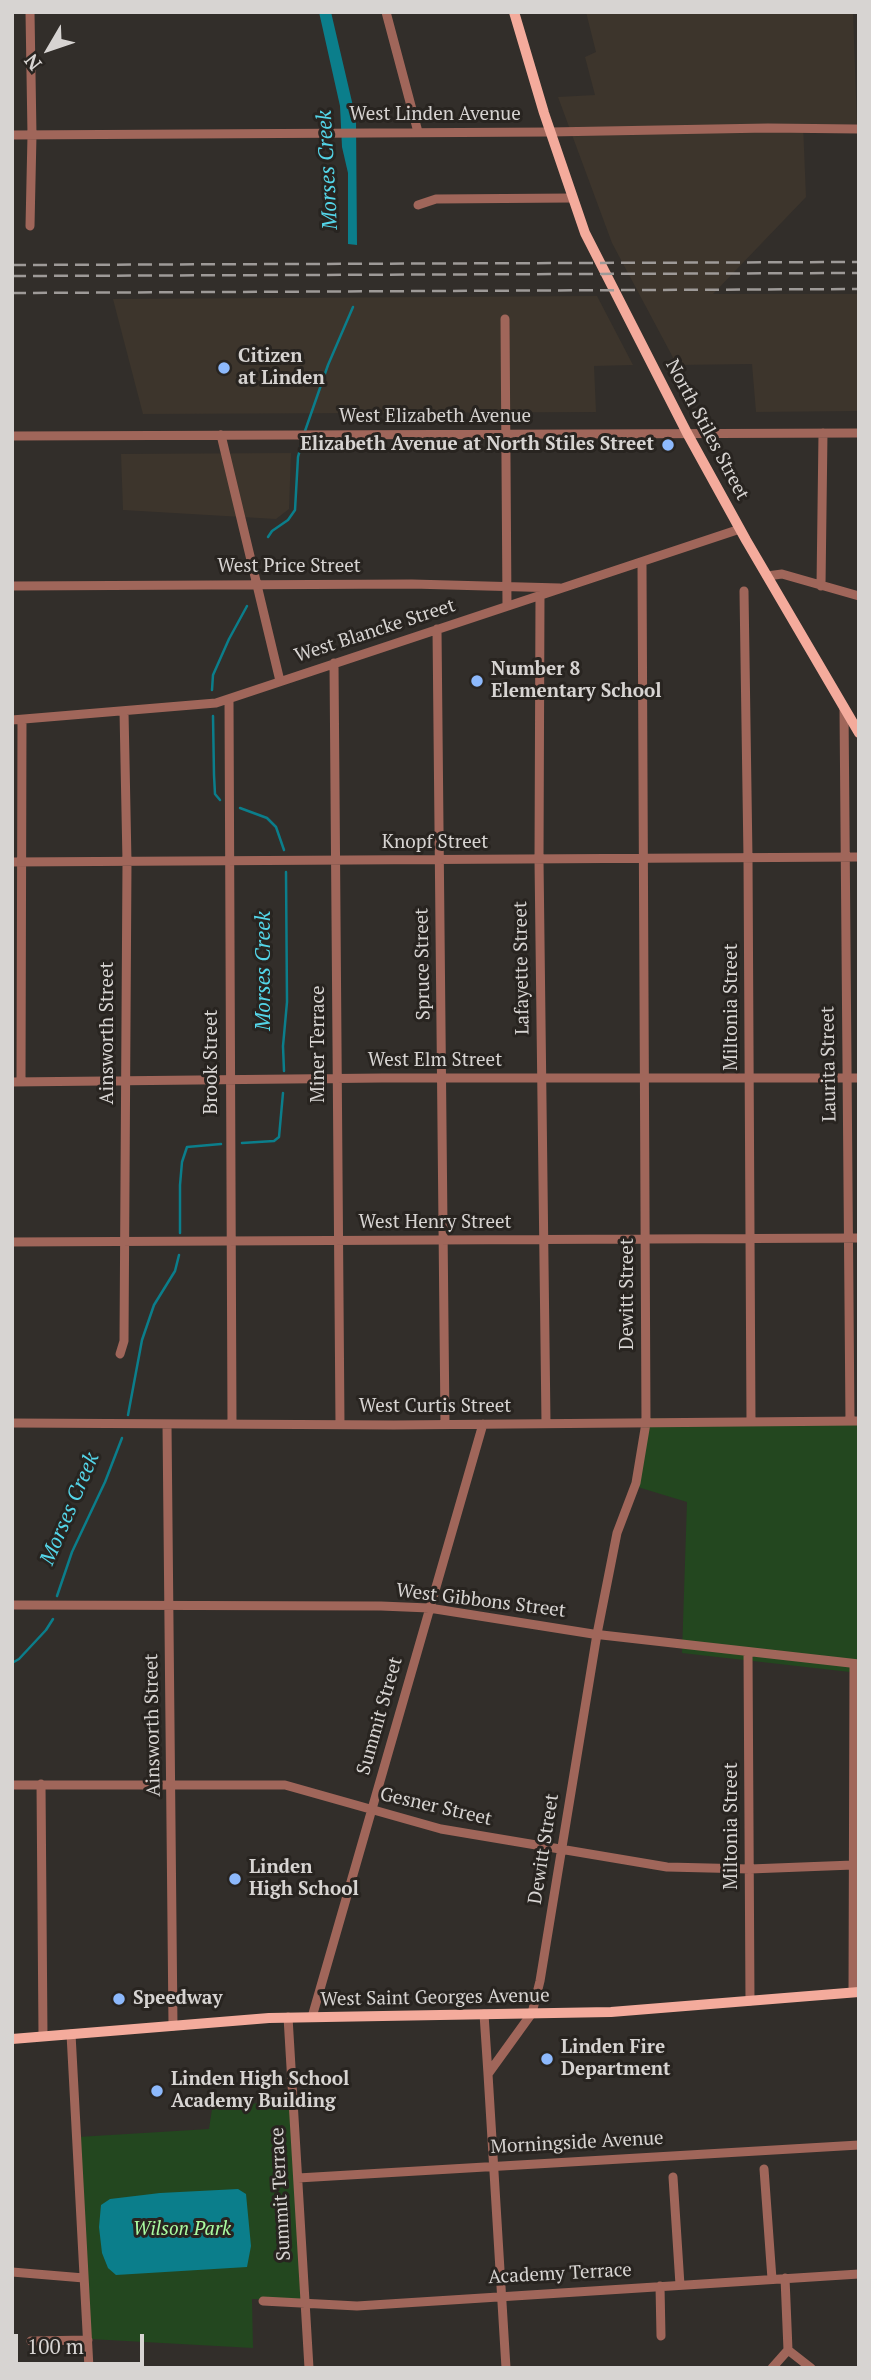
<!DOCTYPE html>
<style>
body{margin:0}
#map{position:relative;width:871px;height:2380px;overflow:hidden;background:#322e2a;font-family:"PT Serif",serif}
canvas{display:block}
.frame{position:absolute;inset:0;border:14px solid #d7d4d2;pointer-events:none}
.north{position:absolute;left:14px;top:14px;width:70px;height:70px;-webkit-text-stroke:5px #282420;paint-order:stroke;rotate:231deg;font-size:19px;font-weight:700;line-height:28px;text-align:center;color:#d7d4d2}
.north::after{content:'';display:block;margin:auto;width:24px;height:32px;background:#d7d4d2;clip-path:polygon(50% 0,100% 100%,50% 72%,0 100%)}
.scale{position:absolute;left:14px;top:2334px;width:130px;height:32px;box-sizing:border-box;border:4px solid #d7d4d2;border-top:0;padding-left:9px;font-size:21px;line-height:24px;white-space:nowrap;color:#d7d4d2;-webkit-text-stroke:5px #282420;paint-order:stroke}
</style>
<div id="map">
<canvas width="871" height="2380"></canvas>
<div class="frame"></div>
<div class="north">N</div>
<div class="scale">100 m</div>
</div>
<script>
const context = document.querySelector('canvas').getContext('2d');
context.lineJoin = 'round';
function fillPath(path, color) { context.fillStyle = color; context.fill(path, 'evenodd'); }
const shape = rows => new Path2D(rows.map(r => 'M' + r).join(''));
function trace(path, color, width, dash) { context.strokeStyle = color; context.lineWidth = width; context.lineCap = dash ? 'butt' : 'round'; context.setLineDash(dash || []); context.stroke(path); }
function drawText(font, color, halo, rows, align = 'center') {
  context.font = font + ' "PT Serif",serif'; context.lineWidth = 6; context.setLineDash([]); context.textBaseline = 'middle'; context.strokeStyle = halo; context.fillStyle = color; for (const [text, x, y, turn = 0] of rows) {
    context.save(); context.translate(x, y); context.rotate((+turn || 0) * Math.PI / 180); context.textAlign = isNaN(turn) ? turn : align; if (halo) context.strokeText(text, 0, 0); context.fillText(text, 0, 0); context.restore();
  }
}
fillPath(shape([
 [586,12,853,12,857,124,803,124,806,197,713,294,859,294,859,411,756,412,752,364,677,365,612,243,558,97,595,95,585,57,596,52],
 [597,296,633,365,594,366,596,412,143,414,113,299],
 [291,453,289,509,276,519,123,510,121,454]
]), '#3d352c');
fillPath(shape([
 [646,1418,859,1420,859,1673,682,1653,687,1502,631,1485],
 [290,2099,303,2300,252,2299,253,2348,90,2339,78,2137,209,2129,212,2109]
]), '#23471f');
fillPath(shape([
 [319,12,331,12,356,119,357,245,348,244,348,173,342,147,340,106],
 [238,2189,246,2194,251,2246,247,2267,116,2275,108,2268,102,2253,99,2227,101,2205,110,2199,160,2193]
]), '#0b7e8b');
trace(shape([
 [305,431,328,365,353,307],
 [268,537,272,531,288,520,295,510,298,457,303,438],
 [212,690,213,675,229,639,247,606],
 [213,716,214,775,215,794,220,800],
 [240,808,267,818,276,827,284,850],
 [284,1071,283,1046,287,1002,286,872],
 [242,1143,274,1141,279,1137,283,1093],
 [180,1233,180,1185,182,1162,187,1147,221,1144],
 [128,1415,142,1340,154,1305,175,1271,179,1255],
 [57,1596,72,1552,105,1482,122,1438],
 [12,1663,19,1659,46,1630,53,1619]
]), '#0b7e8b', 2.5);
trace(shape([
 [386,12,418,132],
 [12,135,550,132,768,128,859,129],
 [418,205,436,199,572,198],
 [30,226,32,135,30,12],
 [505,319,507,606],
 [221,435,280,681],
 [12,436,859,433],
 [767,576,782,574,859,596],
 [12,586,412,584,560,588],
 [821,586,823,433],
 [744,591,748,858,751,1422],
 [540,596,539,860,546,1423],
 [437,629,445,1424],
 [334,663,340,1424],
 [229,699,232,1424],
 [844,707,850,1421],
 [12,720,216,703,740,529],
 [12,862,859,857],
 [12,1082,382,1078,859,1078],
 [21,1082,22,720],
 [12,1242,859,1238],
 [120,1354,124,1341,127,862,124,711],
 [12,1423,394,1425,859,1421],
 [167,1424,173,2026],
 [12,1605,381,1606,429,1608,593,1634,859,1664],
 [748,1652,750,2001],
 [41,1784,43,2036],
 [12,1785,285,1785,441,1829,667,1867,750,1869,853,1865],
 [853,1992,854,1664],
 [484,2014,488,2074],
 [288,2017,309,2368],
 [312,2017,483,1424],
 [71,2034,89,2368],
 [764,2169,772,2279],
 [673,2177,680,2285],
 [298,2178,859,2145],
 [12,2272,84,2278],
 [660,2286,661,2336],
 [263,2301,357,2306,859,2274],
 [31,2341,88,2340],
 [788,2350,811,2368],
 [506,2368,488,2074,532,2013,540,1981,597,1634,617,1533,636,1483,646,1423,642,563],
 [772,2368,788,2350,785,2278]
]), '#a0665a', 9);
trace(shape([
 [514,12,544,113,585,233,687,433,746,540,859,733],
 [12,2039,269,2018,611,2012,859,1992]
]), '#f4ab9c', 10);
trace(shape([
 [12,265,859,262],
 [12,276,859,273],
 [12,293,859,289]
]), '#9e9a98', 2.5, [14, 7]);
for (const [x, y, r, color] of [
 [224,368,7,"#8db9fc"],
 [668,445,7,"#8db9fc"],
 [477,681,7,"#8db9fc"],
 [235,1879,7,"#8db9fc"],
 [119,1999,7,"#8db9fc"],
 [547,2059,7,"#8db9fc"],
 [157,2091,7,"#8db9fc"]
]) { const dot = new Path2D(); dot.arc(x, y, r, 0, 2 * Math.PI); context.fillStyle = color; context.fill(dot); trace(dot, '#282420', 2.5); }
drawText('19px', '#d7d4d2', '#282420', [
 ["West Linden Avenue",435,115],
 ["West Elizabeth Avenue",435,417],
 ["North Stiles Street",707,430,62],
 ["West Price Street",289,567],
 ["West Blancke Street",375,631,-18],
 ["Knopf Street",435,843],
 ["Spruce Street",423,964,-91],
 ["Lafayette Street",522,968,-91],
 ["Miltonia Street",732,1007,-90],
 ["Ainsworth Street",108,1033,-90],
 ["Miner Terrace",319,1044,-90],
 ["West Elm Street",435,1061],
 ["Brook Street",212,1062,-90],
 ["Laurita Street",829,1064,-91],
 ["West Henry Street",435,1223],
 ["Dewitt Street",628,1294,-90],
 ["West Curtis Street",435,1407],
 ["West Gibbons Street",481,1601,7],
 ["Summit Street",380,1716,-74],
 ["Ainsworth Street",153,1725,-91],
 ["Gesner Street",436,1807,13],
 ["Miltonia Street",732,1826,-90],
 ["Dewitt Street",544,1849,-81],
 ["West Saint Georges Avenue",435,1998,-1],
 ["Morningside Avenue",577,2143,-3],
 ["Summit Terrace",281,2194,-93],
 ["Academy Terrace",560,2274,-3]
]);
drawText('bold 19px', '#d7d4d2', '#282420', [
 ["Citizen",238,357],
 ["at Linden",238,379],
 ["Elizabeth Avenue at North Stiles Street",654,445,"right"],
 ["Number 8",491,670],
 ["Elementary School",491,692],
 ["Linden",249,1868],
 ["High School",249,1890],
 ["Speedway",133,1999],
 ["Linden Fire",561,2048],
 ["Department",561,2070],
 ["Linden High School",171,2080],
 ["Academy Building",171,2102]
], 'left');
drawText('italic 19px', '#abfca1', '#282420', [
 ["Wilson Park",182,2230]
]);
drawText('italic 21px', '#54d6e9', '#282420', [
 ["Morses Creek",328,170,-93],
 ["Morses Creek",264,971,-90],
 ["Morses Creek",70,1509,-67]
]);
</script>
